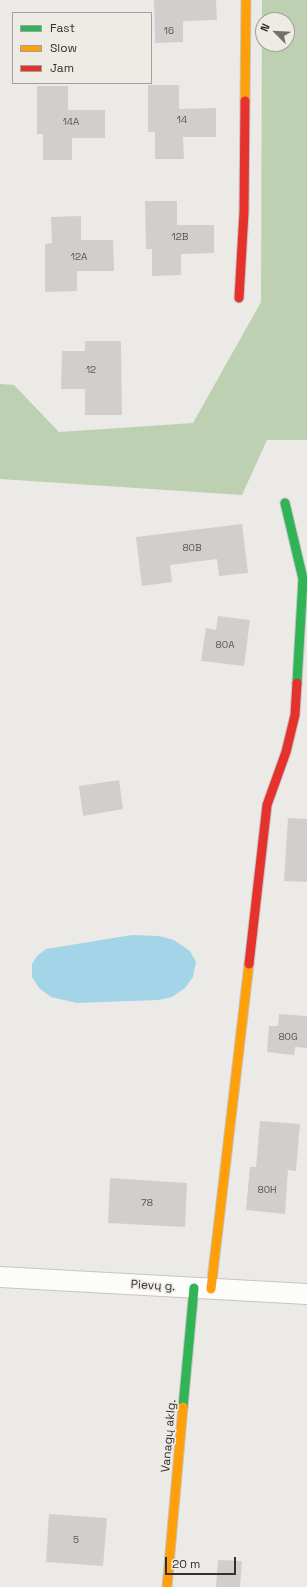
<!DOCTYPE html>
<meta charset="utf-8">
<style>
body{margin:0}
#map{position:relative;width:307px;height:1587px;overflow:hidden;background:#eceae7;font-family:"Space Grotesk",sans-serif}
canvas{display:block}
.legend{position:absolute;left:12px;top:12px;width:140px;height:72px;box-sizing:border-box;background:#eeebe5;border:1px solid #a2a09c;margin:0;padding:5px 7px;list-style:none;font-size:12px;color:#31302e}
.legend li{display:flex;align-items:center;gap:8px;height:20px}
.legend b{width:20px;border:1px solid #a2a09c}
.north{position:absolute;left:255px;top:12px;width:40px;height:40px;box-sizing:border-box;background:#eeebe5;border:1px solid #a2a09c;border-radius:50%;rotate:294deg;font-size:11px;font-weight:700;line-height:16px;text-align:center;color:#31302e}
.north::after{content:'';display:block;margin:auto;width:14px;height:18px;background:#72716f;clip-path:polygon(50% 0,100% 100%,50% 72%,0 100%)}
.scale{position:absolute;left:165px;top:1557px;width:71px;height:18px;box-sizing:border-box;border:2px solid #31302e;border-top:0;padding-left:5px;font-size:12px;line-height:14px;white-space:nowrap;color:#31302e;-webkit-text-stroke:3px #eeebe5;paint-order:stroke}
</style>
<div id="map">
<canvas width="307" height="1587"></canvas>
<ul class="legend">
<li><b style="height:5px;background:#30b455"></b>Fast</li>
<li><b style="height:5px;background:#ff9f0a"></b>Slow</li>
<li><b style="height:5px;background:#e5322d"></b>Jam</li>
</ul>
<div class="north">N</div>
<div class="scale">20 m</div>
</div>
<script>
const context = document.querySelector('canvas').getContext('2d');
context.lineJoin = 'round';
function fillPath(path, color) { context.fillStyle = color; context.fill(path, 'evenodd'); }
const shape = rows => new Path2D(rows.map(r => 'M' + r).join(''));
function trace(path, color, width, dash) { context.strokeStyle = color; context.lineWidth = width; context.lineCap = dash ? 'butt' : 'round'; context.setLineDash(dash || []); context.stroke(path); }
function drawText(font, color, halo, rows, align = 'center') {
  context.font = font + ' "Space Grotesk",sans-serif'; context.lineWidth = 3.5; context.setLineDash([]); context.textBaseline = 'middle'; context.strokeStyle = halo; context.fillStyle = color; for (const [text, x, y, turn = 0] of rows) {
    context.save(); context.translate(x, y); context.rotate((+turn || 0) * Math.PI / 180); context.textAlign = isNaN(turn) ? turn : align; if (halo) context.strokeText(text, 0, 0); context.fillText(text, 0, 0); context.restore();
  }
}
fillPath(shape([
 [262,0,307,0,307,440,267,440,242,495,0,479,0,384,14,385,59,432,193,423,261,302],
 [263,20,287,20,287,44,263,44]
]), '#bed0b2');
fillPath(shape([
 [132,935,159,936,174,940,190,951,196,962,193,977,185,988,172,997,159,1000,77,1003,51,997,39,988,32,977,32,964,37,956,46,949]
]), '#a4d4e8');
fillPath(shape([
 [154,0,216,0,217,20,183,21,183,42,155,43],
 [148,85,179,85,179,109,216,108,216,137,183,137,184,159,155,159,155,132,148,132],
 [37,86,68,86,68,110,105,110,105,138,72,138,72,160,43,160,43,134,37,134],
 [145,201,177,201,177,225,214,225,214,253,181,254,181,275,152,276,152,249,146,249],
 [81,216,81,240,113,240,114,271,77,271,77,291,45,292,45,244,52,243,51,217],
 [85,341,121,341,122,415,85,415,85,389,61,389,62,351,85,351],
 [242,524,248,573,219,576,217,559,170,565,172,582,142,586,136,537],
 [218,616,250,620,244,666,201,661,206,628,216,630],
 [119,780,123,809,83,816,79,786],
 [288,818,307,819,307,882,284,881],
 [279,1014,307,1016,307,1048,295,1047,294,1055,267,1052,269,1026,278,1026],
 [260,1121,300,1124,296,1171,288,1170,285,1214,246,1210,250,1167,256,1167],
 [110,1178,187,1183,185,1227,108,1223],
 [49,1514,107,1518,103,1566,46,1562],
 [218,1560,242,1561,240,1587,216,1587]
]), '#d1cfcd');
const street = shape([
 [0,1277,307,1294]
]);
const fast = shape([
 [285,503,303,579,297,683],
 [183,1407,194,1288]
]);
const slow = shape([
 [245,101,246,0],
 [211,1289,249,964],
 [167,1587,183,1407]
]);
const jam = shape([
 [239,298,244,212,245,101],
 [249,964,267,805,286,752,295,715,297,683]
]);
trace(street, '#c7c5c3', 22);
trace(fast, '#c7c5c3', 11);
trace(slow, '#c7c5c3', 11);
trace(jam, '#c7c5c3', 11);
trace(street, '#fcfcfb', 20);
trace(fast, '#30b455', 9);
trace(slow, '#ff9f0a', 9);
trace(jam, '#e5322d', 9);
drawText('10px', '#595856', null, [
 ["16",169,31],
 ["14",182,120],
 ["14A",71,122],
 ["12B",180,237],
 ["12A",79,257],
 ["12",91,370],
 ["80B",192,548],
 ["80A",225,645],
 ["80G",288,1037],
 ["80H",267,1190],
 ["78",147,1203],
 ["5",76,1540]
]);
drawText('12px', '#31302e', '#eeebe5', [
 ["Pievų g.",153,1286,3],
 ["Vanagų aklg.",169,1436,-85]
]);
</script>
